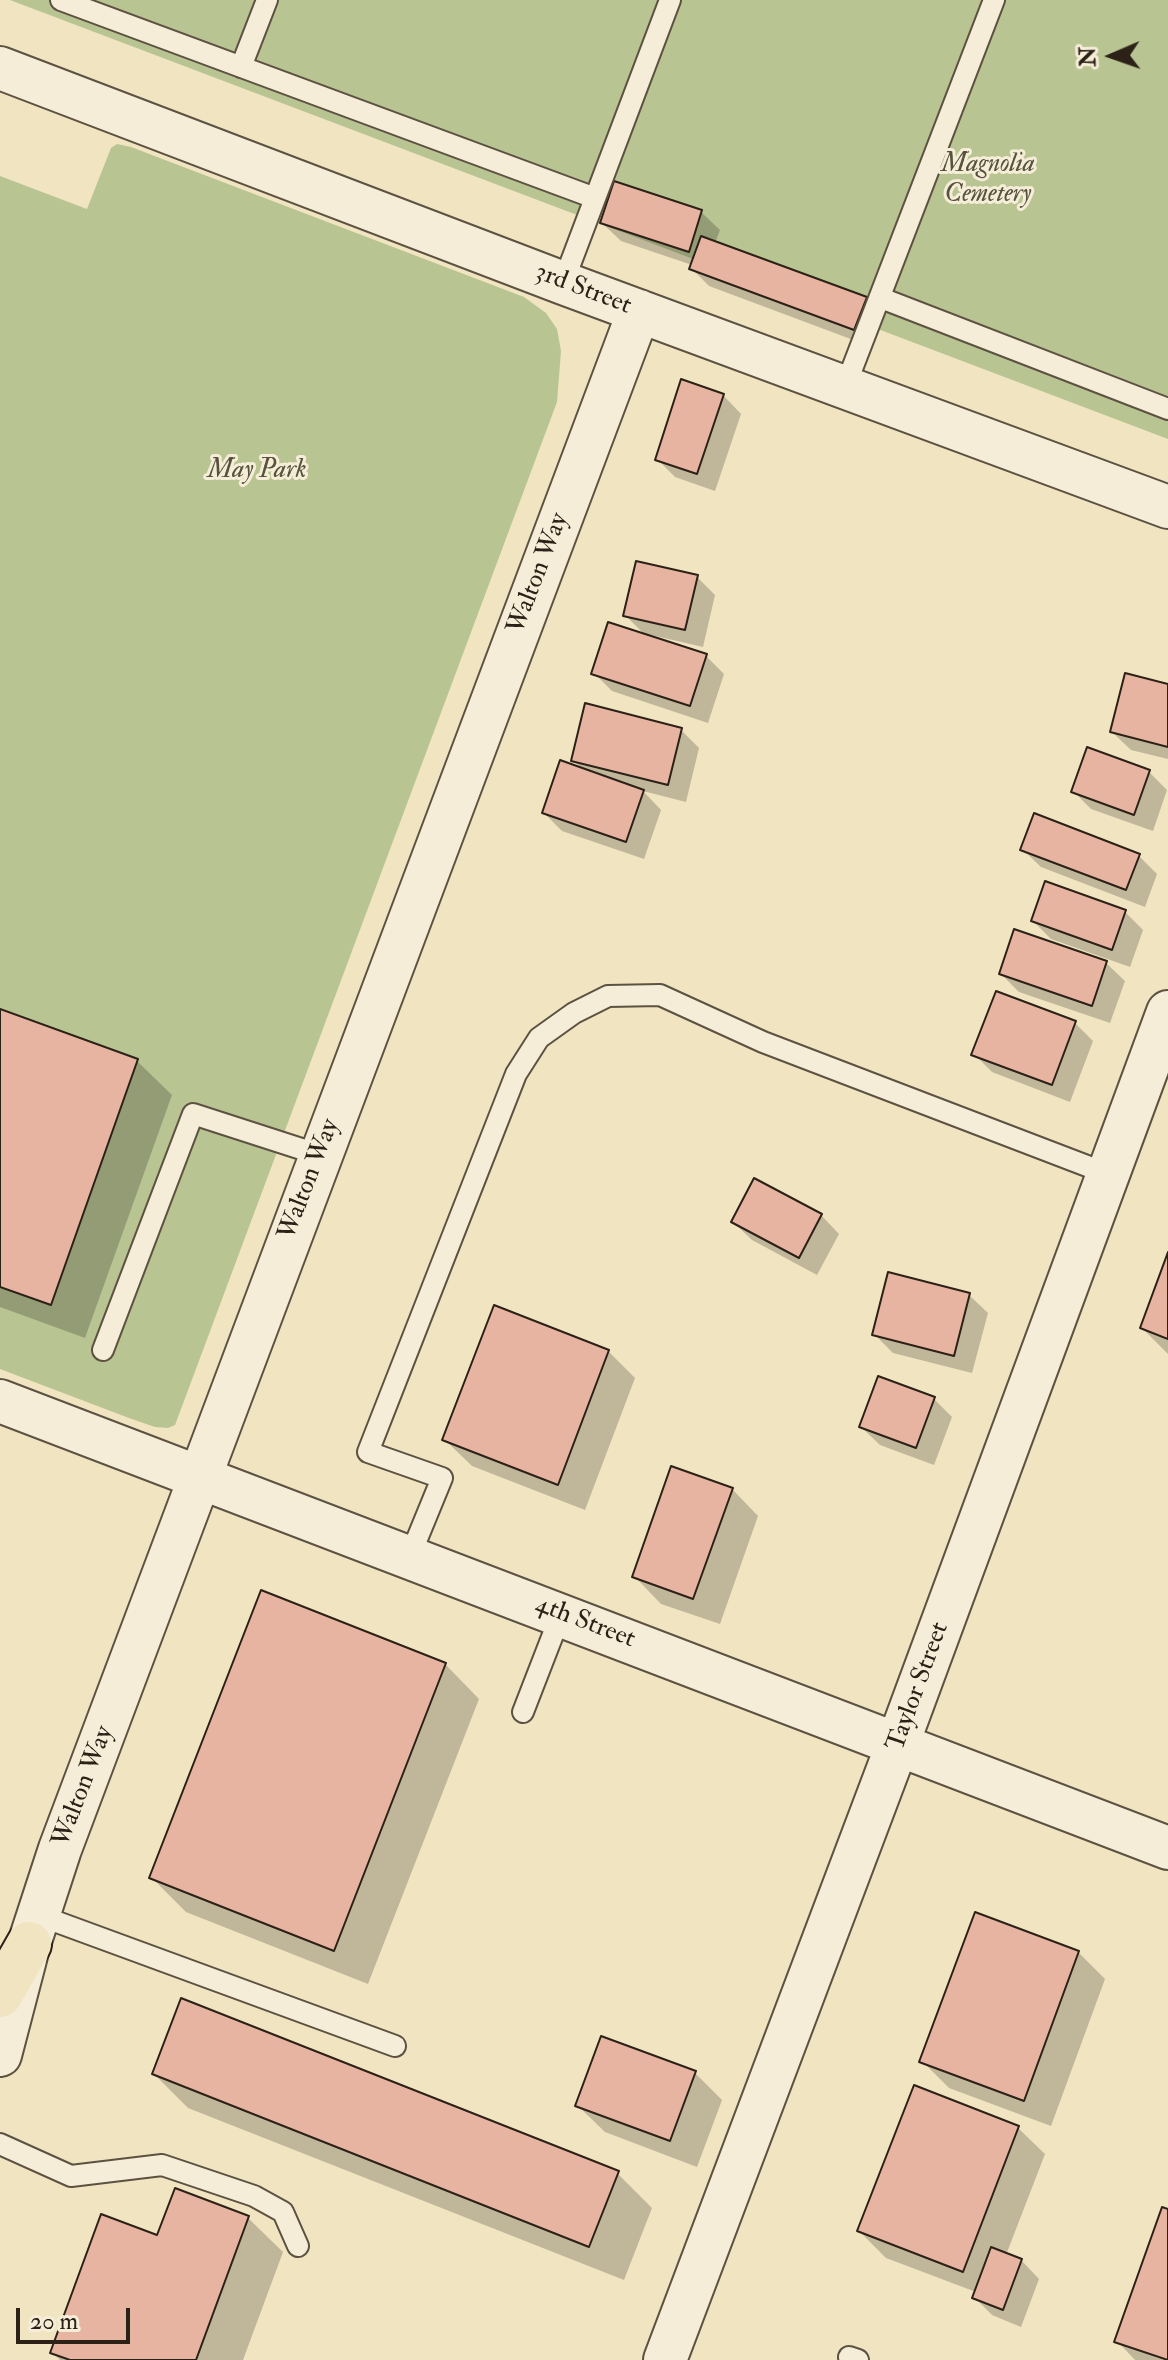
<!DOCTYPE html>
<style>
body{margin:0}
#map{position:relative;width:1168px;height:2360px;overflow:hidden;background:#f0e4c1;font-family:"IM FELL Double Pica",serif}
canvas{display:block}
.north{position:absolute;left:1072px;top:16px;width:80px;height:80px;-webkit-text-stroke:6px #f5edd7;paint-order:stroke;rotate:268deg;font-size:22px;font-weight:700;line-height:32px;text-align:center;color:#2c2117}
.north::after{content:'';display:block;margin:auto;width:28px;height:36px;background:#2c2117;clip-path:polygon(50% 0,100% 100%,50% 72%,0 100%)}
.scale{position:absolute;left:16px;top:2308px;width:114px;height:36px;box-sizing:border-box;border:4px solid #2c2117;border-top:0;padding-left:10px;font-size:24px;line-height:28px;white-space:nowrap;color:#2c2117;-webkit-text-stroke:6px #f5edd7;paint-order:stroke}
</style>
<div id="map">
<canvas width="1168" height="2360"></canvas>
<div class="north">N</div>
<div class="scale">20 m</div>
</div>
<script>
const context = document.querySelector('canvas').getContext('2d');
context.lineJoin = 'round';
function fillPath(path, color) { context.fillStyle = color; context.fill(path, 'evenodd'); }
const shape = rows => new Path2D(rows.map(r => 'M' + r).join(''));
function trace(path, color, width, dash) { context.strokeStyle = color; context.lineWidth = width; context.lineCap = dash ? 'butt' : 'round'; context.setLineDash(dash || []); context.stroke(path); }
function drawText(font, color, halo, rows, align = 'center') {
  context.font = font + ' "IM FELL Double Pica",serif'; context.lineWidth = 6; context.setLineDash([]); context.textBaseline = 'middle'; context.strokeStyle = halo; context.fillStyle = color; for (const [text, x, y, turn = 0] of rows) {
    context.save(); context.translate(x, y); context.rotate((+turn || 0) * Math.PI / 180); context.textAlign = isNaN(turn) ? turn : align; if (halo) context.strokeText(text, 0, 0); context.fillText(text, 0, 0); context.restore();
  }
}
fillPath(shape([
 [10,0,1168,0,1168,439],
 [117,144,131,147,524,297,546,313,557,329,561,351,557,402,175,1425,168,1428,155,1427,129,1418,0,1369,0,176,87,209,111,148]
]), '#b9c493');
fillPath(shape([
 [615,184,701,212,720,230,715,243,866,299,884,317,872,347,709,286,691,268,692,265,621,241,602,223],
 [723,395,741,414,715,491,675,477,657,459],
 [697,577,715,595,703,647,651,635,650,638,706,656,724,674,708,723,612,691,594,673,647,637,625,615],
 [1168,687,1168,759,1131,750,1112,732],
 [681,730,699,748,686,802,643,791,661,810,644,859,562,831,544,813,584,771,573,760],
 [1149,772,1167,790,1153,831,1091,809,1073,791],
 [1022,849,1139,856,1157,874,1145,907,1041,867],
 [1125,912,1143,930,1130,967,1051,939,1033,921],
 [1106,963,1125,981,1110,1023,1019,992,1001,974],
 [0,1011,137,1061,172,1095,85,1338,0,1307],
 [1075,1023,1093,1041,1070,1102,992,1072,974,1054],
 [821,1215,839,1234,817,1275,752,1240,733,1222],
 [1168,1258,1168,1354,1142,1328],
 [969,1295,988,1313,972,1373,893,1353,874,1334],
 [608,1351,635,1378,585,1510,472,1466,445,1440],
 [934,1399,952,1417,934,1465,880,1445,861,1427],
 [732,1489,758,1516,720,1624,661,1604,635,1577],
 [445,1664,479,1699,368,1984,186,1912,152,1878],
 [1078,1952,1105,1979,1051,2126,949,2088,922,2061],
 [695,2073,722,2100,697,2167,605,2132,578,2106],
 [154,2074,617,2173,652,2208,624,2280,188,2108],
 [1018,2128,1045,2154,1006,2255,1021,2260,1039,2279,1021,2327,992,2315,974,2297,976,2292,886,2258,859,2231],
 [176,2190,248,2218,283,2252,243,2360,60,2360,52,2352,158,2238],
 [1168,2211,1168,2360,1135,2360,1117,2341]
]), '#0003');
const building = shape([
 [614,181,702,210,689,252,600,223,614,181],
 [701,236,867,297,854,330,689,269,701,236],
 [681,379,724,394,697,474,655,460,681,379],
 [636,561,698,575,685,630,623,616,636,561],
 [608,622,707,654,690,706,591,674,608,622],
 [1125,673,1168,684,1168,747,1110,732,1125,673],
 [585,703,682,728,668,785,571,761,585,703],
 [1087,747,1150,770,1134,815,1071,792,1087,747],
 [560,760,644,790,626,842,542,813,560,760],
 [1034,813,1140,854,1126,890,1020,850,1034,813],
 [1045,881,1126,910,1112,950,1031,921,1045,881],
 [1014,929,1107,961,1092,1006,999,974,1014,929],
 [996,991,1076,1021,1052,1085,971,1055,996,991],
 [0,1009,138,1059,51,1305,0,1287,0,1009],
 [754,1178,822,1214,799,1258,731,1222,754,1178],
 [1168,1252,1168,1339,1140,1328,1168,1252],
 [888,1272,970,1293,954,1356,872,1335,888,1272],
 [494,1305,609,1350,558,1485,442,1440,494,1305],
 [878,1376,935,1397,916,1448,859,1427,878,1376],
 [671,1466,733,1488,693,1599,632,1577,671,1466],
 [261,1590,446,1663,334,1951,149,1878,261,1590],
 [975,1912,1079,1951,1024,2101,919,2062,975,1912],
 [181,1998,619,2171,589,2247,152,2074,181,1998],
 [601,2036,696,2071,670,2141,575,2106,601,2036],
 [914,2085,1019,2126,963,2272,857,2231,914,2085],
 [175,2188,249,2216,196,2360,70,2360,50,2353,101,2214,157,2235,175,2188],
 [1162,2207,1168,2209,1168,2360,1114,2342,1162,2207],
 [991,2247,1022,2259,1003,2310,972,2298,991,2247]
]);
fillPath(building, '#e8b4a2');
trace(building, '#2c2117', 2);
const service = shape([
 [61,0,595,198],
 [241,67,267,0],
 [563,283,670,0],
 [881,298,1168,409],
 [845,387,994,0],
 [103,1350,193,1114,320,1155],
 [410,1556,442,1478,368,1452,516,1074,539,1038,574,1013,608,996,660,995,763,1042,1108,1174],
 [523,1712,561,1614],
 [38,1915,395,2046],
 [0,2144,71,2176,162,2165,254,2196,283,2212,298,2246],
 [849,2357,858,2360]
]);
const minor = shape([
 [0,68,563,283,1168,507],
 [0,1401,1168,1848],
 [0,2055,29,1944,60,1849,639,311],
 [665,2360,898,1743,1168,1012]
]);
const trunk = shape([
 [0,1995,29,1944]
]);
trace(service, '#5d5242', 24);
trace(minor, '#5d5242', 46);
trace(trunk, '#2c2117', 48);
trace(service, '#f5edd7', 20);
trace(minor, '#f5edd7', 42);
trace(trunk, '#f0e4c1', 44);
drawText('italic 26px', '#56523c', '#f5edd7', [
 ["Magnolia",988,165],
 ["Cemetery",988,195],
 ["May Park",257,471]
]);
drawText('26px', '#2c2117', '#f5edd7', [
 ["3rd Street",583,290,21],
 ["Walton Way",539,574,-69],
 ["Walton Way",310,1180,-69],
 ["4th Street",585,1623,21],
 ["Taylor Street",919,1687,-70],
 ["Walton Way",84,1787,-69]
]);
</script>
